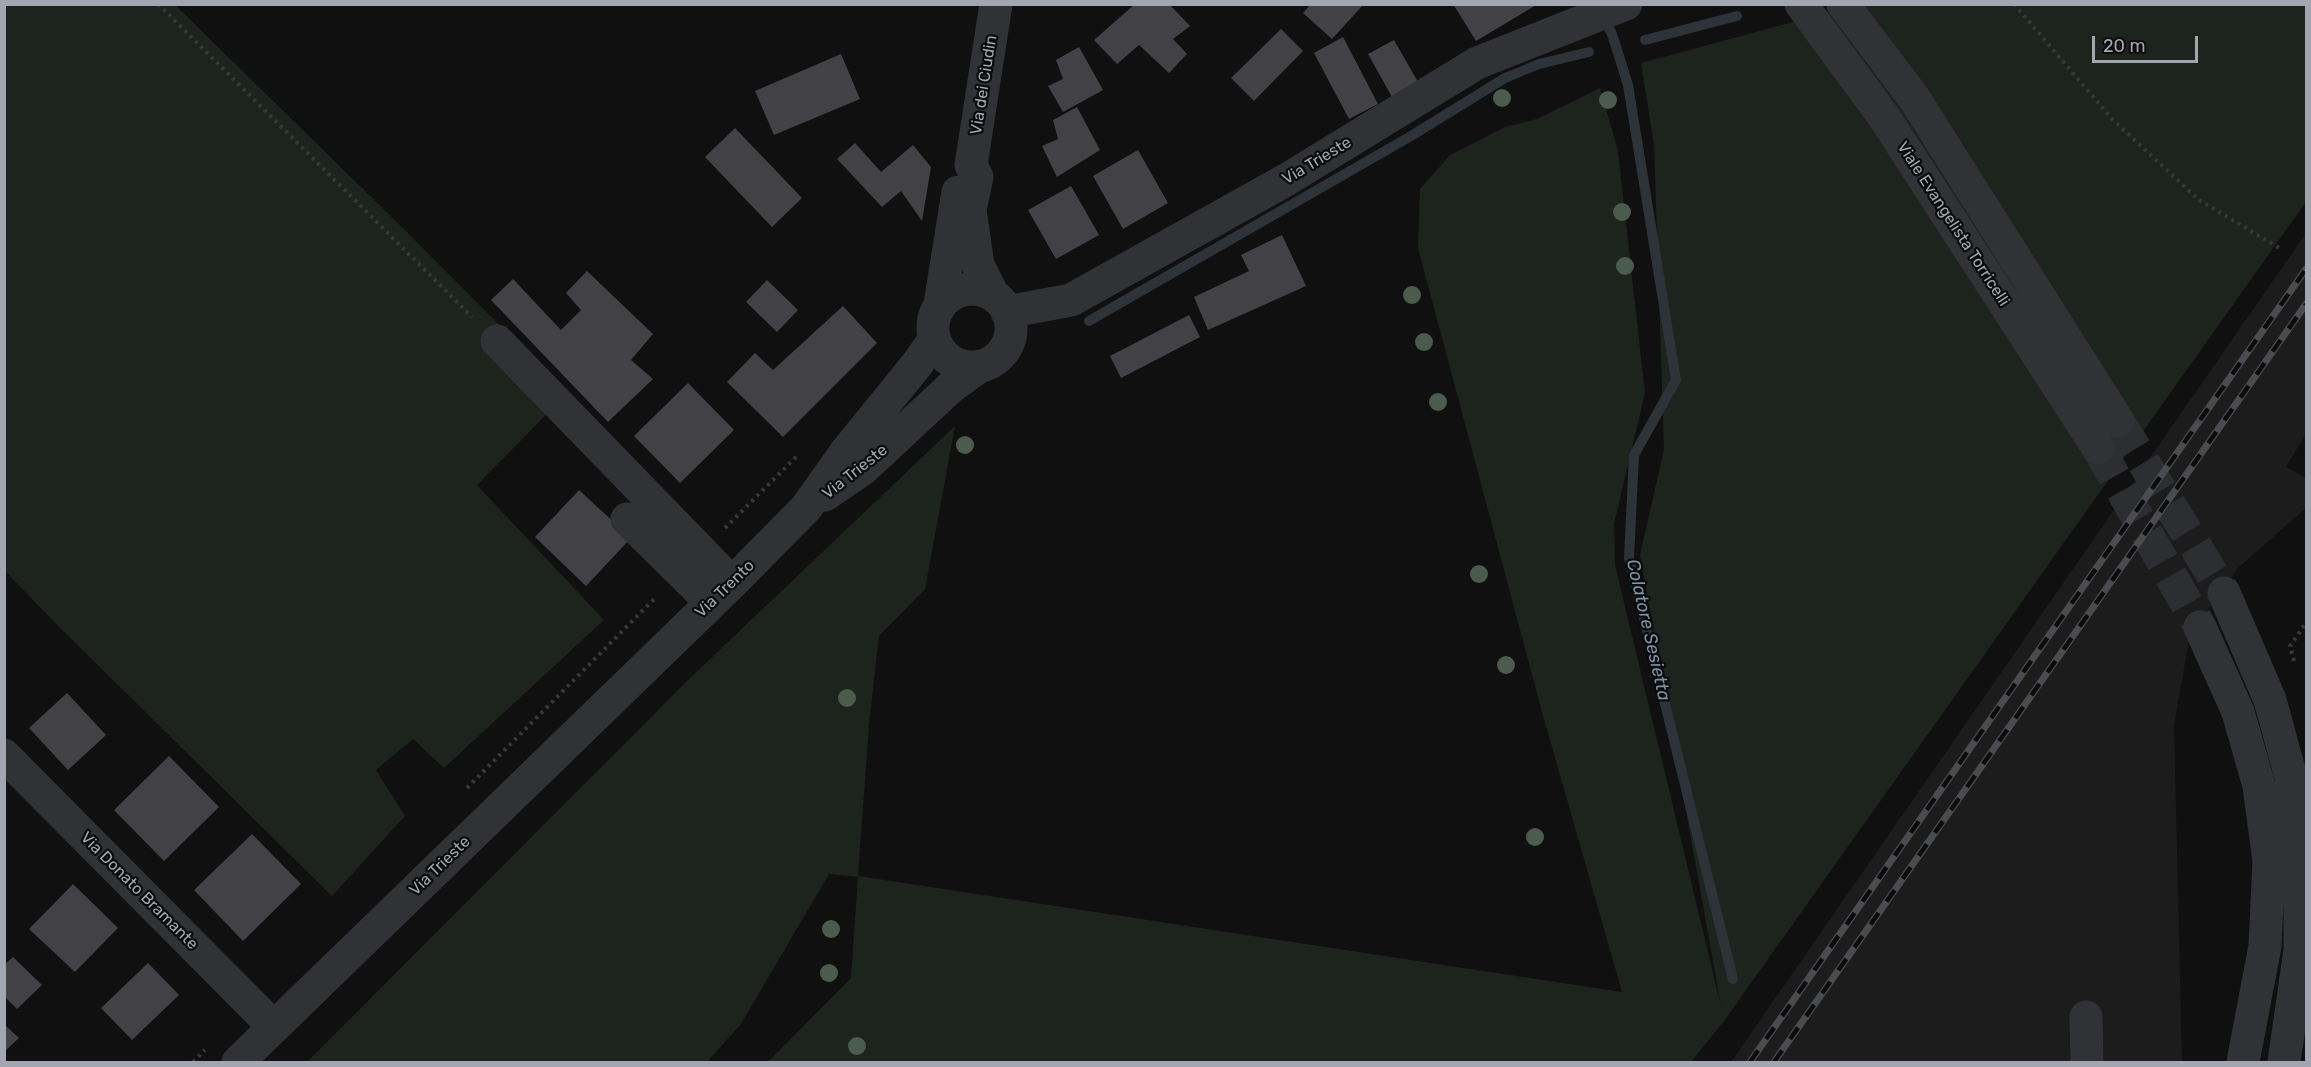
<!DOCTYPE html>
<style>
body{margin:0}
#map{position:relative;width:2311px;height:1067px;overflow:hidden;background:#101011;font-family:Rubik,sans-serif}
canvas{display:block}
.frame{position:absolute;inset:0;border:6px solid #a3a6b0;pointer-events:none}
.scale{position:absolute;left:2092px;top:36px;width:106px;height:27px;box-sizing:border-box;border:3px solid #a3a6b0;border-top:0;padding-left:8px;font-size:18px;line-height:21px;white-space:nowrap;color:#a3a6b0;-webkit-text-stroke:4px #0b0b0c;paint-order:stroke}
</style>
<div id="map">
<canvas width="2311" height="1067"></canvas>
<div class="frame"></div>
<div class="scale">20 m</div>
</div>
<script>
const context = document.querySelector('canvas').getContext('2d');
context.lineJoin = 'round';
function fillPath(path, color) { context.fillStyle = color; context.fill(path, 'evenodd'); }
const shape = rows => new Path2D(rows.map(r => 'M' + r).join(''));
function trace(path, color, width, dash) { context.strokeStyle = color; context.lineWidth = width; context.lineCap = dash ? 'butt' : 'round'; context.setLineDash(dash || []); context.stroke(path); }
function drawText(font, color, halo, rows, align = 'center') {
  context.font = font + ' Rubik,sans-serif'; context.lineWidth = 4.5; context.setLineDash([]); context.textBaseline = 'middle'; context.strokeStyle = halo; context.fillStyle = color; for (const [text, x, y, turn = 0] of rows) {
    context.save(); context.translate(x, y); context.rotate((+turn || 0) * Math.PI / 180); context.textAlign = isNaN(turn) ? turn : align; if (halo) context.strokeText(text, 0, 0); context.fillText(text, 0, 0); context.restore();
  }
}
fillPath(shape([
 [2306,233,2306,434,2286,467,2306,478,2306,508,2239,567,2190,635,2174,725,2182,1062,1731,1062]
]), '#1c1c1d');
fillPath(shape([
 [5,5,175,5,405,230,563,389,543,418,477,485,604,620,444,768,413,739,376,770,405,816,332,896,55,623,5,571],
 [1856,5,2306,5,2306,202,1724,1021,1691,1062,768,1062,851,978,858,877,829,874,741,1024,707,1062,307,1062,689,679,955,426,925,589,879,636,869,725,858,876,1622,992,1542,712,1418,248,1420,189,1450,155,1505,127,1537,119,1600,88,1618,151,1645,393,1614,524,1615,565,1721,1006,1640,555,1664,449,1654,145,1641,63]
]), '#1d231d');
trace(shape([
 [1602,16,1612,34,1628,85,1676,380,1634,455,1629,558,1733,979],
 [1645,40,1737,16],
 [1089,321,1411,136,1505,78,1539,64,1589,52]
]), '#2d3339', 10);
fillPath(shape([
 [1135,4,1169,4,1190,26,1173,39,1187,54,1169,73,1139,45,1117,64,1094,40],
 [1311,4,1364,4,1332,39,1303,13],
 [1453,4,1538,4,1476,41],
 [1281,29,1303,51,1254,101,1231,78],
 [1343,37,1378,104,1349,119,1314,53],
 [1394,40,1418,82,1392,97,1368,54],
 [1079,47,1103,90,1063,112,1048,86,1063,79,1056,60],
 [841,54,860,99,774,135,755,91],
 [1077,107,1100,150,1057,177,1042,146,1058,139,1053,120],
 [735,128,802,198,772,227,705,157],
 [855,143,881,172,913,145,931,167,922,221,901,191,882,207,837,159],
 [1138,150,1168,203,1123,229,1093,176],
 [1071,186,1099,235,1056,259,1028,210],
 [1282,235,1306,286,1208,330,1194,297,1249,271,1241,255],
 [587,271,653,334,631,360,653,379,608,422,491,300,513,279,561,330,581,310,566,293],
 [767,280,798,310,777,332,746,302],
 [843,306,877,343,783,437,727,382,755,353,773,370],
 [1189,315,1200,337,1121,378,1110,356],
 [688,383,734,430,680,483,634,436],
 [579,490,631,538,586,586,535,537],
 [67,693,106,735,68,770,29,728],
 [169,756,219,807,164,861,114,810],
 [252,834,301,884,243,941,194,890],
 [73,884,118,928,75,972,29,929],
 [13,957,42,985,17,1009,4,996,4,965],
 [148,963,179,995,132,1040,101,1008],
 [4,1024,19,1038,4,1052]
]), '#424246');
trace(shape([
 [2118,421,2224,593],
 [2098,448,2200,627]
]), '#2d2e31', 33, [33, 16]);
trace(shape([
 [158,4,472,317],
 [2014,4,2112,119,2199,200,2281,249],
 [725,528,798,455],
 [2294,661,2290,646,2306,623],
 [467,788,656,597],
 [193,1062,205,1050]
]), '#37383c', 4, [3, 4.5]);
trace(shape([
 [1801,4,1884,117,2098,448],
 [1843,4,1914,98,2118,421],
 '933 328a39 39 0 1 1 78 0a39 39 0 1 1-78 0Z',
 [993,295,978,265,970,210,977,177,971,165,996,4],
 [940,304,958,192],
 [1007,312,1071,300,1286,180,1477,63,1626,4],
 [497,341,732,583],
 [825,495,863,469,950,388,980,366],
 [627,519,711,602],
 [2224,593,2270,700,2291,777,2300,856,2300,950,2284,1062],
 [2200,627,2238,712,2259,786,2269,861,2265,946,2243,1062],
 [4,755,274,1027],
 [2086,1017,2087,1062],
 [238,1062,732,583,806,508,845,453,918,363,934,340]
]), '#313235', 33);
const rail = shape([
 [1750,1062,2306,269],
 [1774,1062,2306,304]
]);
trace(rail, '#4a4c50', 7);
trace(rail, '#0b0b0c', 4.5, [14]);
context.fillStyle = '#4b5b4d';
for (const [x, y] of [
 [1502,98],
 [1608,100],
 [1622,212],
 [1625,266],
 [1412,295],
 [1424,342],
 [1438,402],
 [965,445],
 [1479,574],
 [1506,665],
 [847,698],
 [1535,837],
 [831,929],
 [829,973],
 [857,1046]
]) { context.beginPath(); context.arc(x, y, 9, 0, 2 * Math.PI); context.fill(); }
drawText('16px', '#a3a6b0', '#0b0b0c', [
 ["Via dei Ciudin",984,85,-81],
 ["Via Trieste",1317,161,-31],
 ["Viale Evangelista Torricelli",1953,224,57],
 ["Via Trieste",855,472,-38],
 ["Via Trento",725,589,-44],
 ["Via Trieste",440,866,-44],
 ["Via Donato Bramante",139,891,45]
]);
drawText('italic 18px', '#7d93a7', '#0b0b0c', [
 ["Colatore Sesietta",1648,630,77]
]);
</script>
